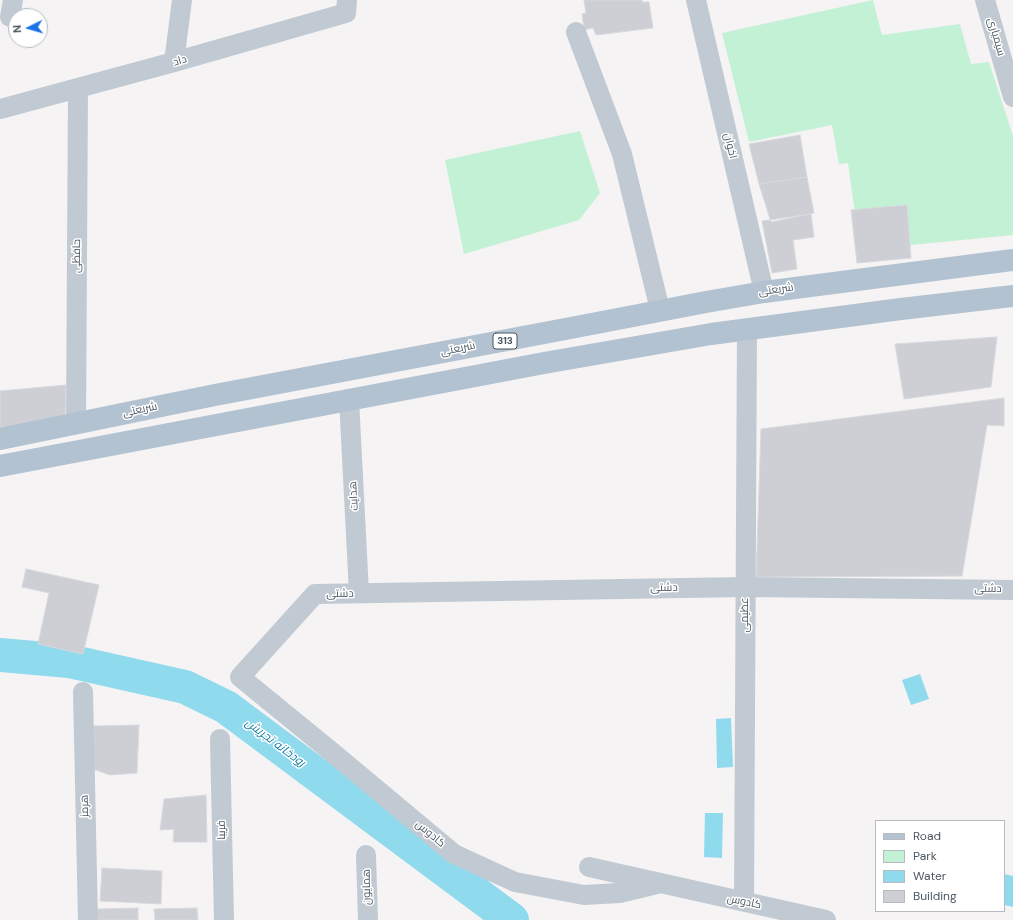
<!DOCTYPE html>
<meta charset="utf-8">
<style>
body{margin:0}
#map{position:relative;width:1013px;height:920px;overflow:hidden;background:#f5f3f3;font-family:"DM Sans",sans-serif}
canvas{display:block}
.legend{position:absolute;left:875px;top:820px;width:130px;height:92px;box-sizing:border-box;background:#fff;border:1px solid #b7bbc0;margin:0;padding:5px 7px;list-style:none;font-size:12px;color:#4a5661}
.legend li{display:flex;align-items:center;gap:8px;height:20px}
.legend b{width:20px;border:1px solid #b7bbc0}
.north{position:absolute;left:8px;top:8px;width:40px;height:40px;box-sizing:border-box;background:#fff;border:1px solid #b7bbc0;border-radius:50%;rotate:265deg;font-size:11px;font-weight:700;line-height:16px;text-align:center;color:#4a5661}
.north::after{content:'';display:block;margin:auto;width:14px;height:18px;background:#1a73e8;clip-path:polygon(50% 0,100% 100%,50% 72%,0 100%)}
</style>
<div id="map">
<canvas width="1013" height="920"></canvas>
<ul class="legend">
<li><b style="height:5px;background:#b3c2d1"></b>Road</li>
<li><b style="height:11px;background:#c3f1d5"></b>Park</li>
<li><b style="height:11px;background:#90daee"></b>Water</li>
<li><b style="height:11px;background:#cdcfd5"></b>Building</li>
</ul>
<div class="north">N</div>
</div>
<script>
const context = document.querySelector('canvas').getContext('2d');
context.lineJoin = 'round';
function fillPath(path, color) { context.fillStyle = color; context.fill(path, 'evenodd'); }
const shape = rows => new Path2D(rows.map(r => 'M' + r).join(''));
function trace(path, color, width, dash) { context.strokeStyle = color; context.lineWidth = width; context.lineCap = dash ? 'butt' : 'round'; context.setLineDash(dash || []); context.stroke(path); }
function drawText(font, color, halo, rows, align = 'center') {
  context.font = font + ' "DM Sans",Cairo,sans-serif'; context.lineWidth = 3; context.setLineDash([]); context.textBaseline = 'middle'; context.strokeStyle = halo; context.fillStyle = color; for (const [text, x, y, turn = 0] of rows) {
    context.save(); context.translate(x, y); context.rotate((+turn || 0) * Math.PI / 180); context.textAlign = isNaN(turn) ? turn : align; if (halo) context.strokeText(text, 0, 0); context.fillText(text, 0, 0); context.restore();
  }
}
fillPath(shape([
 [873,0,882,35,960,24,971,64,989,62,1013,136,1013,235,860,250,848,163,839,164,832,125,749,142,722,33],
 [580,131,600,193,579,220,464,254,445,160]
]), '#c3f1d5');
fillPath(shape([
 [920,674,929,699,911,705,902,680],
 [731,718,733,767,717,768,716,719],
 [705,813,723,813,722,858,704,857],
 [1004,874,1013,876,1013,907,1004,905]
]), '#90daee');
trace(shape([
 [0,655,69,661,185,687,226,707,512,920]
]), '#90daee', 34);
const building = shape([
 [584,0,642,0,642,2,649,2,653,28,596,35,593,28,584,30,582,14,586,13,584,0],
 [800,135,807,177,759,184,749,144,800,135],
 [807,177,814,213,771,222,759,184,807,177],
 [907,205,911,258,857,263,851,210,907,205],
 [811,214,814,237,793,240,797,269,772,273,762,221,811,214],
 [997,337,991,387,904,399,895,344,997,337],
 [66,385,65,417,0,429,0,391,66,385],
 [1004,398,1004,426,987,425,962,576,756,577,761,429,1004,398],
 [26,569,99,585,83,654,38,644,49,593,22,587,26,569],
 [139,725,137,773,110,775,93,769,93,726,139,725],
 [206,795,207,842,173,842,174,829,160,830,164,799,206,795],
 [102,868,162,871,161,904,100,901,102,868],
 [138,908,138,920,96,920,96,909,138,908],
 [197,908,198,920,155,920,154,909,197,908]
]);
fillPath(building, '#cdcfd5');
trace(building, '#d7d9de', 1);
trace(shape([
 [696,0,764,292],
 [985,0,1013,97],
 [10,17,13,0],
 [576,32,622,154,660,310],
 [174,62,182,0],
 [0,109,174,62,346,13,347,0],
 [349,399,359,593],
 [76,424,78,88],
 [83,692,88,920],
 [220,739,224,920],
 [366,855,368,920],
 [589,867,826,920],
 [661,883,620,893,584,895,515,882,454,854,333,753,240,677,315,594,745,587,1013,590],
 [744,902,747,329]
]), '#c1cad2', 20);
trace(shape([
 [0,439,215,395,576,327,706,302,764,292,1013,260],
 [0,466,544,363,711,334,901,309,1013,296]
]), '#b3c2d1', 22);
for (const [x, y, w] of [
 [505,341,24]
]) { const box = new Path2D(); box.roundRect(x - w / 2, y - 8, w, 16, 3); context.fillStyle = '#fff'; context.fill(box); trace(box, '#4a5661', 1); }
drawText('bold 10px', '#4a5661', null, [
 ["313",505,341]
]);
drawText('11px', '#4a5661', '#fff', [
 ["سیمیاری",996,37,74],
 ["داد",180,61,-16],
 ["اخوان",730,146,77],
 ["حافظی",77,256,-89],
 ["شریعتی",776,290,-8],
 ["شریعتی",458,349,-11],
 ["شریعتی",140,410,-12],
 ["هدایت",354,496,-93],
 ["دشتی",664,588,-1],
 ["دشتی",988,589,1],
 ["دشتی",340,594,-1],
 ["عظیمی",745,615,-90],
 ["هرمز",85,806,-91],
 ["فریبا",222,830,-91],
 ["کادوس",430,834,40],
 ["همایون",367,887,-91],
 ["کادوس",744,902,12]
]);
drawText('italic 12px', '#0c7c9b', '#fff', [
 ["رودخانه تجریش",275,743,37]
]);
</script>
